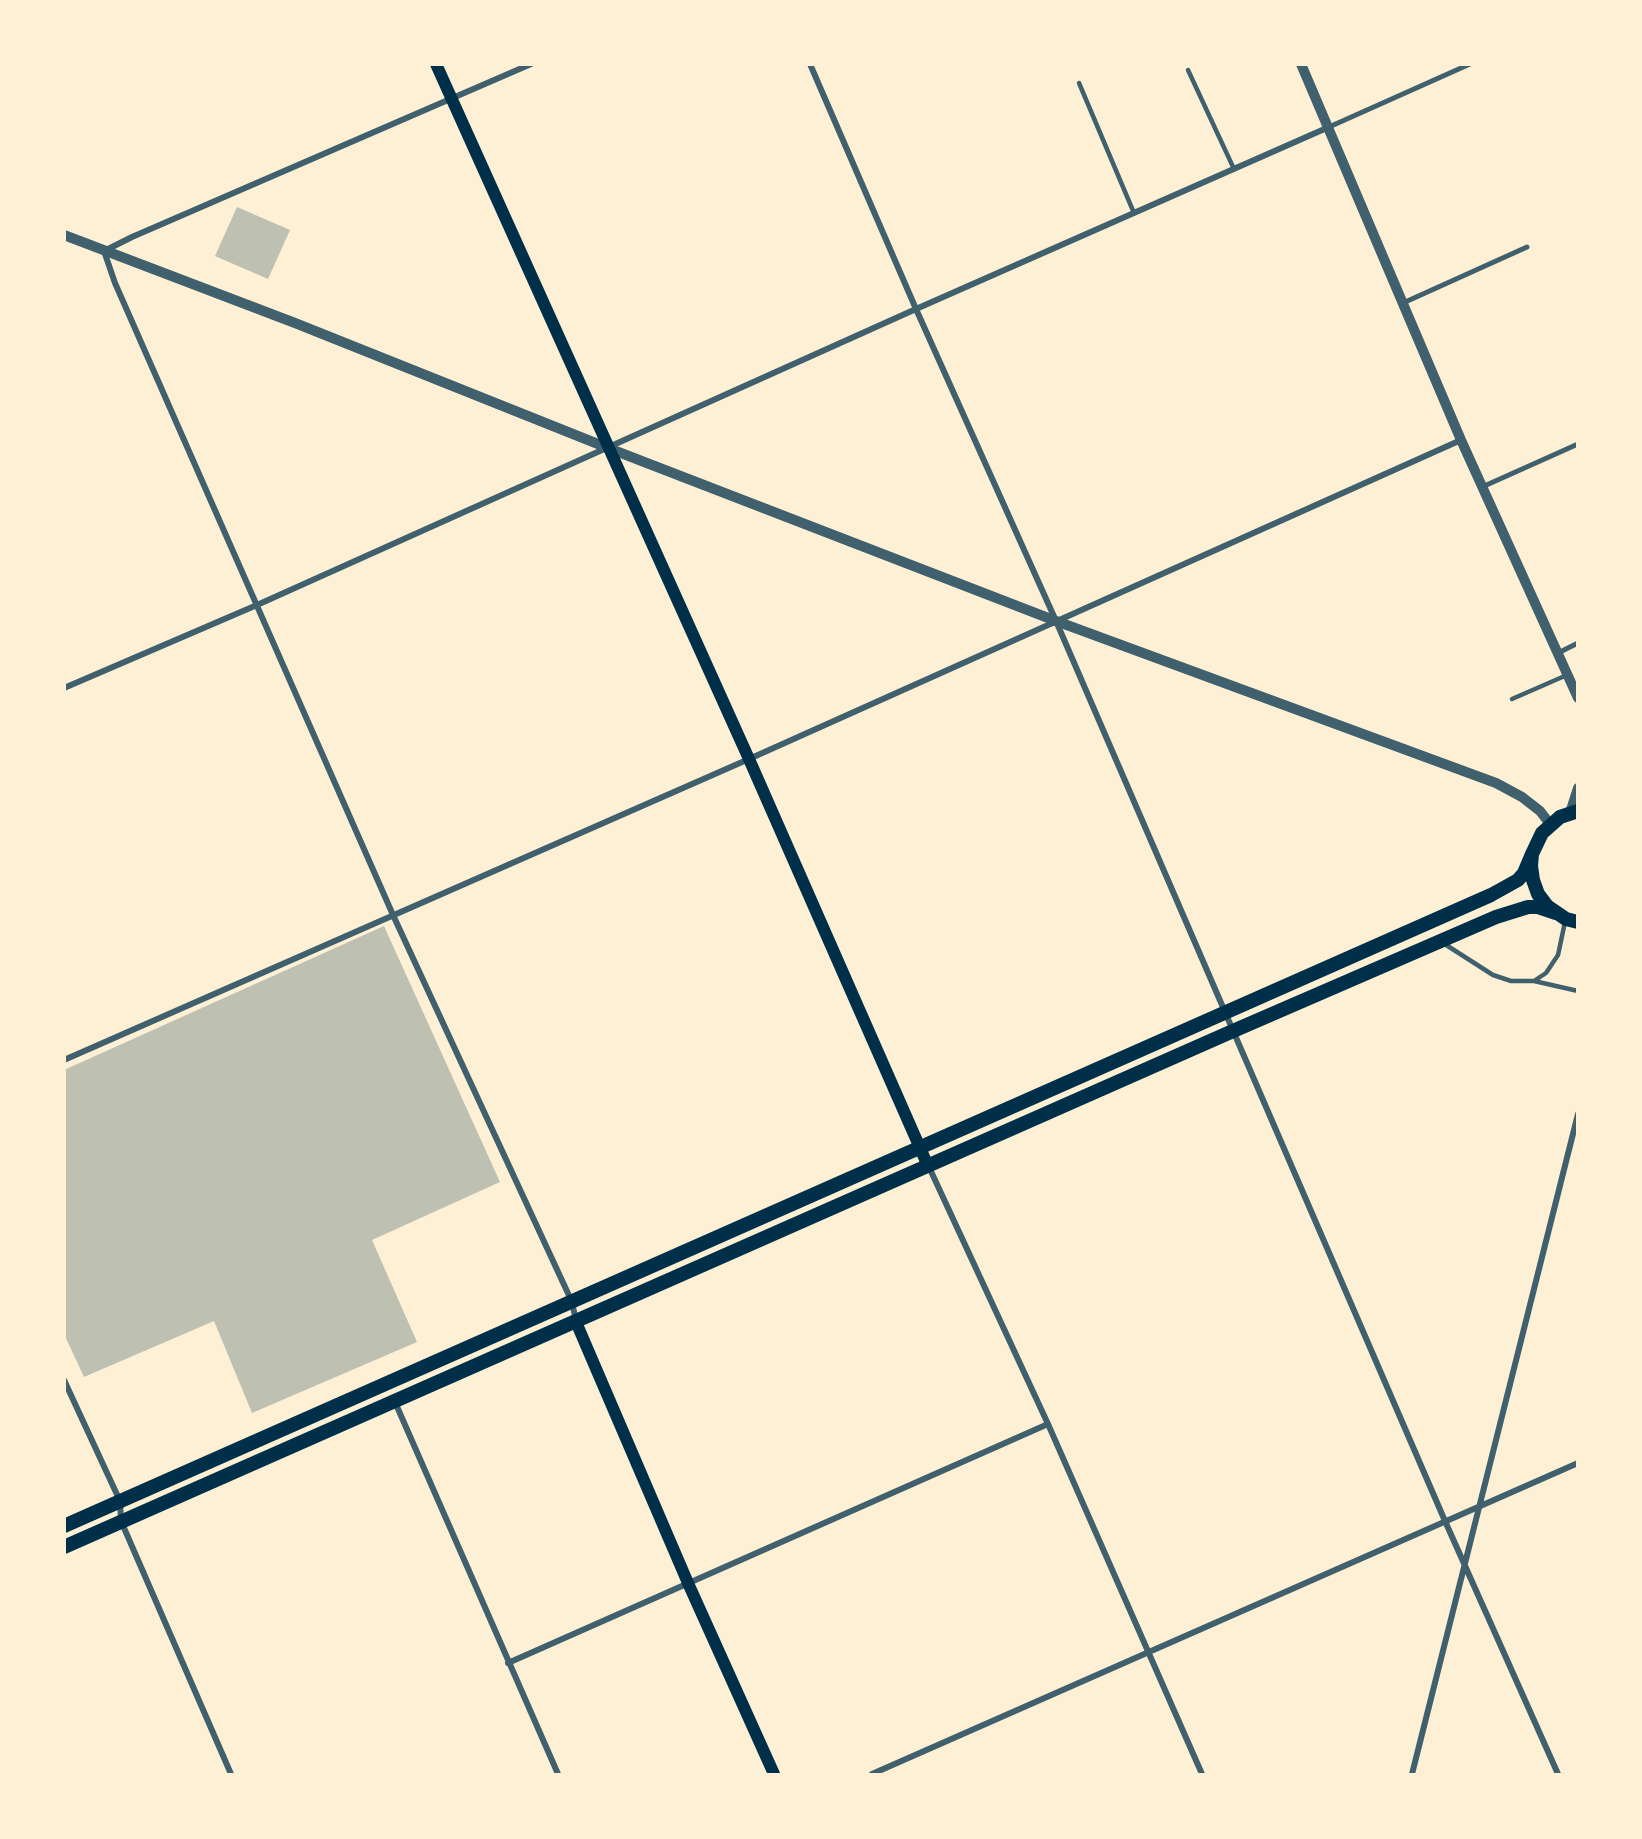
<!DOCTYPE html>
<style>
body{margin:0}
#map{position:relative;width:1642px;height:1839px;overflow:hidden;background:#fdf0d5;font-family:Helvetica,sans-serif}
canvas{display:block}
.frame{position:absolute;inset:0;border:66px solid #fdf0d5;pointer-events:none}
</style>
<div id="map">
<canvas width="1642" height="1839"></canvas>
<div class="frame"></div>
</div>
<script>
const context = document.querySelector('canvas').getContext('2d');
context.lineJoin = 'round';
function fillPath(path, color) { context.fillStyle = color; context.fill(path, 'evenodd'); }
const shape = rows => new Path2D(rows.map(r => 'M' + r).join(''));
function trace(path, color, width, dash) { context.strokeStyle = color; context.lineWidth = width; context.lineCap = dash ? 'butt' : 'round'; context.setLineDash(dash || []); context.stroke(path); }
fillPath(shape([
 [237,207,290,230,268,279,215,256],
 [384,926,500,1182,372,1240,417,1342,252,1413,214,1321,84,1377,64,1334,64,1070]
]), '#bec0b2');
trace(shape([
 [1188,70,1234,169],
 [1079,83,1134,213],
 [1512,699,1567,675],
 [1443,943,1493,975,1511,981,1534,981,1546,973,1558,955,1565,922],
 [1534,981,1578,991]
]), '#3f606c', 4.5);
trace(shape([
 [1329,127,1470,64],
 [1403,303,1527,247],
 [1482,487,1578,444],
 [1558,653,1578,643]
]), '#3f606c', 5);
trace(shape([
 [531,64,132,237,104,251,115,283,393,915,572,1302,576,1321],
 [810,64,916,309,1056,621,1445,1521,1558,1774],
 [64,688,257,605,916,309,1329,127],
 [64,1060,749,759,1461,440],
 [929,1167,1048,1424,1202,1774],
 [64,1380,120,1501,121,1521,231,1774],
 [395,1402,558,1774],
 [508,1663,1048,1424],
 [872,1774,1578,1463],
 [1412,1774,1578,1114]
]), '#3f606c', 6);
trace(shape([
 [1301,64,1461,440,1578,698],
 [64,235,295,323,608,448,1056,621,1496,783,1522,797,1540,811,1550,824],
 [1570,813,1578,788]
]), '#3f606c', 10);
trace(shape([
 [436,64,749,759,928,1166],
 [576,1322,688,1583,774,1774]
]), '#003049', 12);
trace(shape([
 [1578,811,1560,817,1542,833,1532,854,1531,866,1533,880,1538,894,1547,906,1566,919,1578,922],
 [64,1526,1491,895,1518,880,1524,873,1532,854],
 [64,1547,1233,1031,1496,917,1528,907,1538,907,1556,913]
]), '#003049', 14);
</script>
